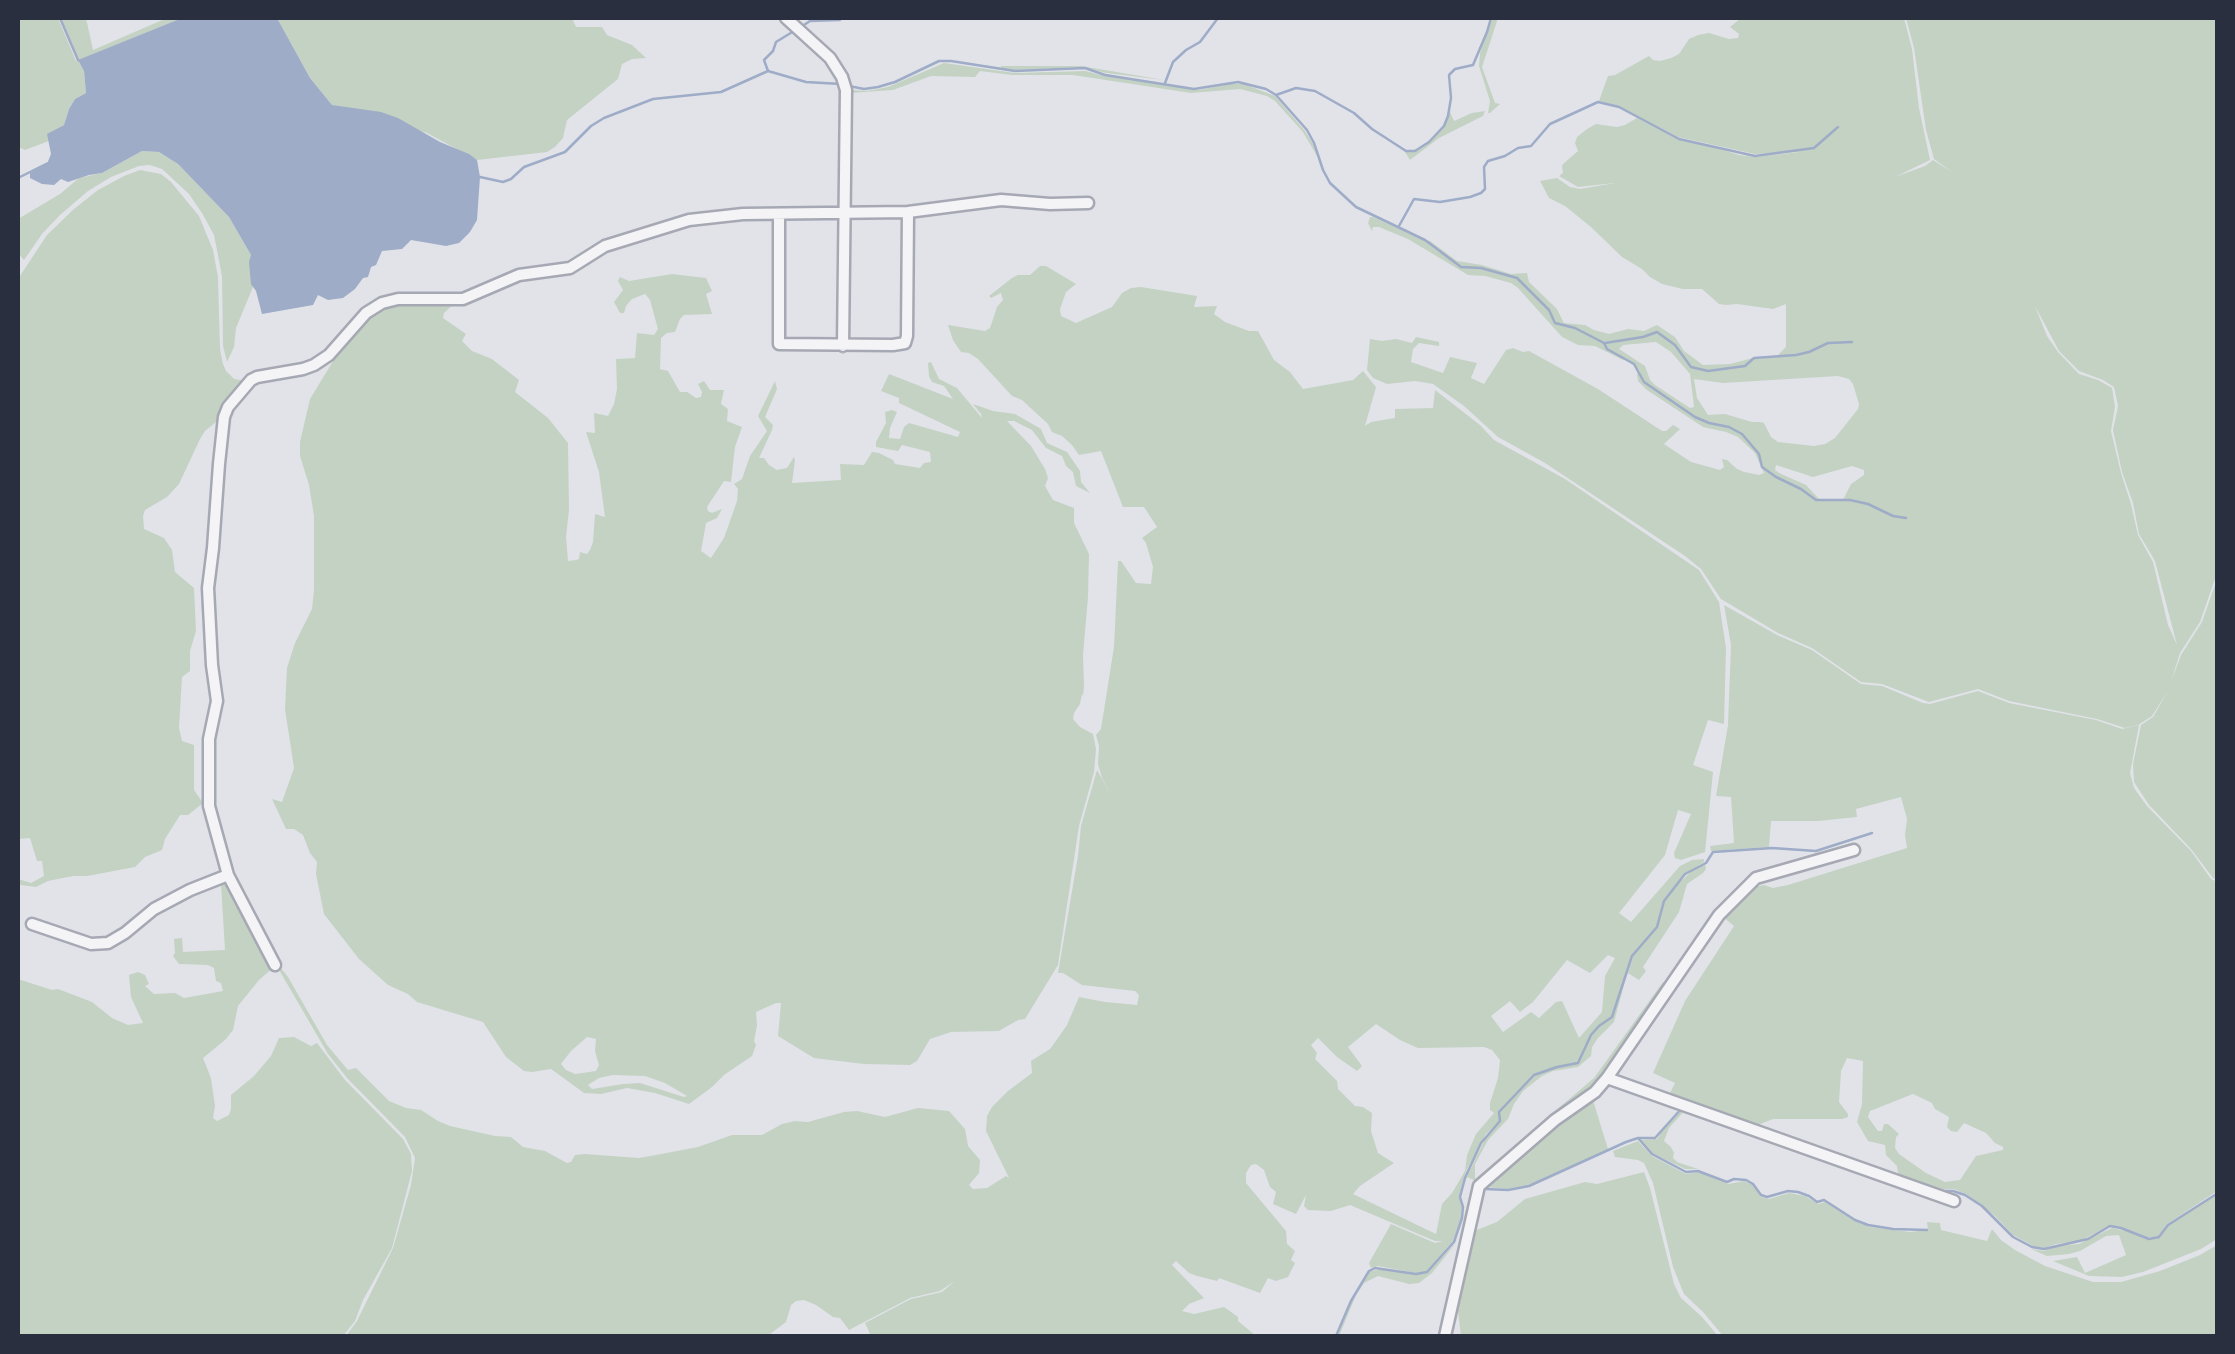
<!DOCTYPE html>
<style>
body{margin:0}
#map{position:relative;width:2235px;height:1354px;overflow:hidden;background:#e1e3e9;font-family:"Nunito Sans",sans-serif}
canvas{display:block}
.frame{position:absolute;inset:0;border:20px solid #2a2f40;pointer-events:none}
</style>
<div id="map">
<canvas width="2235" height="1354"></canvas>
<div class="frame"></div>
</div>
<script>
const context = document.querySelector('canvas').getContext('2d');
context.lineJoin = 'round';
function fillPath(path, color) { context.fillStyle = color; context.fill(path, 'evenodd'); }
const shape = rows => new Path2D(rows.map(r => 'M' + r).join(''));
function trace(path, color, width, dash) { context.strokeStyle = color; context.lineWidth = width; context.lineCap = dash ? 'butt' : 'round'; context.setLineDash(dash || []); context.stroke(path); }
fillPath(shape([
 [18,18,58,18,76,61,78,60,84,71,86,93,75,99,69,109,64,125,48,134,49,141,25,150,18,147],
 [61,18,86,18,93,50,167,18,182,18,79,60],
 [277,18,572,18,576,27,602,27,607,35,632,45,646,58,632,59,622,64,618,79,567,120,563,138,555,147,547,152,477,160,427,133,332,105,310,78],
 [1492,18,1498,18,1482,67,1495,103,1500,104,1490,113,1488,113,1490,101,1479,66,1480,53],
 [1741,18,1904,18,1912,49,1919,108,1930,160,1895,177,1925,166,1933,160,1952,172,1934,159,1926,130,1914,48,1906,18,2217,18,2217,573,2200,622,2180,653,2171,682,2181,655,2202,622,2217,579,2217,880,2213,878,2191,849,2149,805,2134,782,2133,764,2141,725,2153,717,2168,691,2152,716,2138,725,2125,728,2097,719,2009,701,1978,689,1929,702,1882,684,1861,682,1812,648,1778,633,1721,599,1701,569,1685,556,1545,463,1498,437,1464,406,1433,384,1415,381,1387,384,1373,378,1367,370,1370,339,1382,341,1396,339,1412,343,1416,337,1439,342,1439,346,1419,343,1413,349,1411,362,1443,373,1450,357,1477,363,1471,378,1484,384,1506,350,1513,348,1523,352,1529,351,1598,389,1662,431,1666,431,1673,425,1680,429,1664,444,1691,462,1720,470,1724,467,1722,459,1727,460,1737,469,1744,472,1759,475,1764,473,1755,453,1738,437,1726,432,1703,427,1647,390,1638,381,1637,374,1640,371,1626,358,1623,360,1595,346,1578,345,1562,337,1518,288,1511,283,1485,276,1468,275,1408,239,1379,227,1373,227,1372,231,1368,223,1370,217,1373,217,1425,241,1441,254,1426,240,1430,241,1457,261,1482,265,1511,274,1527,273,1529,282,1557,309,1564,323,1585,325,1594,330,1609,334,1628,329,1644,331,1657,325,1675,337,1684,351,1703,365,1730,364,1753,358,1745,366,1754,359,1800,355,1778,355,1786,347,1786,304,1773,309,1737,304,1726,305,1719,304,1702,289,1683,289,1662,284,1650,277,1642,269,1622,257,1591,227,1565,206,1549,198,1540,181,1557,178,1570,187,1580,189,1615,183,1578,187,1559,176,1563,173,1562,165,1578,151,1575,143,1577,137,1587,129,1596,124,1617,127,1625,125,1637,118,1679,140,1704,144,1739,155,1756,157,1799,152,1755,154,1678,137,1622,108,1599,101,1608,76,1615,75,1649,56,1653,60,1660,61,1671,58,1679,54,1689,39,1698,35,1709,33,1729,39,1738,38,1739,34,1730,27],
 [2035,306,2059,351,2079,371,2103,380,2114,387,2118,406,2113,430,2122,472,2133,503,2139,534,2155,561,2177,645,2168,625,2153,562,2138,535,2131,504,2121,473,2111,431,2115,407,2112,388,2098,380,2079,374,2058,352,2047,336],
 [1656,342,1671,352,1690,374,1694,407,1690,408,1655,385,1650,380,1645,366,1619,349,1623,345],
 [1838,376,1849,379,1853,384,1859,404,1858,409,1835,438,1825,444,1814,446,1778,442,1771,437,1764,423,1760,422,1752,422,1725,414,1708,415,1697,398,1694,379,1723,383],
 [1776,465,1813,477,1852,466,1864,470,1864,475,1851,484,1843,500,1816,500,1819,499,1806,485,1779,473,1775,470],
 [944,63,1015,73,1086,71,1100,75,1199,90,1230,84,1244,84,1275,96,1305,131,1313,144,1317,156,1303,132,1275,101,1267,96,1240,89,1191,93,1073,75,1012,75,980,71,975,77,931,76,893,90,850,93,851,90,867,91,888,87],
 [1001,66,1081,66,1164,80,1106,73,1083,67,1014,70,1001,68],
 [1485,111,1483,116,1439,138,1410,160,1405,152,1417,151,1425,146,1440,131,1450,112,1454,121,1472,113],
 [142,151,159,152,178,164,229,217,251,255,253,287,236,328,234,347,227,362,223,346,222,276,214,235,202,213,189,194,162,169,150,165,139,166,111,177,88,191,60,215,42,234,24,260,18,253,18,219,60,194,79,178,102,173],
 [140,170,161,174,171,182,199,216,213,250,218,277,220,349,223,364,226,371,234,379,247,381,222,417,205,431,200,439,179,484,167,497,145,510,143,516,144,529,164,538,172,550,175,572,194,588,196,631,190,651,190,671,182,677,179,728,182,741,194,745,194,790,203,803,188,815,180,815,165,839,162,850,145,857,135,867,87,876,73,876,48,881,36,887,21,885,18,883,18,879,31,883,44,876,42,861,37,861,30,838,18,839,18,279,47,235,74,209,98,190,124,176],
 [1040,266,1046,266,1076,284,1066,292,1060,309,1061,316,1076,323,1112,307,1122,293,1131,288,1141,287,1197,296,1194,307,1217,306,1214,314,1225,322,1249,331,1258,331,1274,360,1290,372,1303,389,1353,380,1363,371,1376,387,1365,426,1371,422,1395,418,1395,409,1433,408,1435,390,1480,425,1494,440,1565,479,1699,570,1719,602,1726,648,1724,724,1708,720,1693,765,1713,772,1705,852,1681,860,1675,858,1674,853,1691,814,1678,810,1665,855,1619,913,1631,922,1680,866,1692,860,1704,859,1704,862,1684,874,1681,881,1694,869,1705,864,1706,869,1703,873,1687,884,1679,912,1643,967,1646,971,1639,980,1628,973,1634,954,1632,955,1614,1022,1598,1038,1592,1047,1591,1056,1578,1067,1553,1071,1542,1076,1523,1091,1514,1104,1508,1119,1488,1140,1475,1164,1475,1179,1594,1078,1663,982,1666,983,1593,1086,1478,1182,1467,1177,1485,1139,1500,1121,1486,1134,1467,1169,1462,1185,1460,1197,1462,1207,1461,1218,1453,1241,1426,1272,1416,1273,1378,1266,1371,1268,1369,1263,1391,1224,1435,1243,1443,1241,1435,1241,1350,1205,1331,1211,1308,1210,1304,1206,1306,1195,1296,1214,1273,1204,1276,1192,1270,1187,1264,1170,1256,1164,1251,1165,1246,1173,1246,1183,1286,1231,1287,1244,1295,1251,1291,1260,1295,1263,1288,1277,1276,1281,1268,1278,1260,1293,1219,1278,1217,1281,1197,1276,1189,1273,1176,1261,1172,1265,1204,1298,1189,1304,1182,1311,1194,1314,1224,1307,1238,1317,1238,1321,1256,1336,871,1336,865,1323,911,1299,942,1292,955,1281,940,1291,910,1298,849,1330,840,1318,833,1317,816,1305,804,1300,796,1301,791,1305,786,1322,770,1334,750,1336,346,1336,357,1321,393,1248,411,1185,415,1158,405,1137,347,1078,328,1054,271,956,253,918,230,883,210,810,210,755,217,700,215,675,217,680,219,701,212,754,214,811,225,860,259,920,270,944,271,956,288,977,327,1045,348,1070,356,1068,389,1101,406,1108,421,1110,438,1121,450,1126,495,1136,511,1137,523,1147,545,1151,567,1163,571,1162,575,1155,585,1154,639,1158,656,1155,698,1147,732,1135,762,1135,782,1124,795,1121,808,1122,844,1112,857,1111,885,1117,918,1108,949,1111,965,1129,968,1146,980,1160,979,1173,969,1185,973,1189,987,1188,1006,1176,1009,1178,986,1131,987,1116,992,1107,1008,1091,1032,1073,1031,1061,1050,1049,1058,1038,1067,1025,1079,997,1105,1002,1137,1005,1139,995,1135,991,1082,985,1063,973,1058,973,1078,856,1081,826,1097,770,1111,795,1102,778,1098,764,1099,746,1096,735,1101,729,1114,647,1118,561,1121,561,1136,583,1151,584,1153,567,1146,543,1142,538,1157,527,1144,507,1123,507,1101,451,1079,455,1072,445,1062,436,1052,432,1048,424,1022,400,1012,396,978,359,969,353,961,352,953,340,948,325,985,331,990,328,997,307,1003,300,1001,293,991,298,989,296,1012,278,1018,275,1030,275],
 [1608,955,1615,958,1605,976,1602,1012,1579,1038,1562,1001,1556,1002,1539,1018,1531,1012,1503,1032,1491,1016,1510,1001,1520,1012,1533,1002,1567,960,1590,973],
 [1376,1024,1400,1040,1418,1048,1484,1047,1492,1050,1500,1060,1498,1078,1490,1103,1490,1110,1494,1113,1476,1134,1467,1155,1465,1171,1452,1193,1442,1204,1436,1234,1353,1194,1360,1186,1394,1163,1378,1153,1371,1131,1372,1113,1363,1107,1355,1106,1338,1089,1337,1081,1315,1059,1317,1053,1311,1045,1318,1038,1337,1057,1357,1071,1362,1066,1348,1047],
 [672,274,706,278,712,291,706,294,712,314,684,315,680,319,675,332,667,333,661,338,660,369,668,371,680,392,687,392,696,398,701,397,702,392,698,384,704,381,710,390,724,390,721,404,728,409,727,421,742,427,735,447,731,482,724,481,707,507,708,511,712,513,722,509,717,518,706,523,701,551,711,558,724,538,737,501,738,489,734,484,742,479,750,456,767,431,758,416,775,381,777,389,765,417,773,425,772,430,759,458,764,458,769,465,777,470,787,468,794,457,795,460,792,483,841,480,840,464,864,465,872,452,879,453,893,460,895,464,920,468,924,463,931,462,930,452,902,445,898,451,876,447,876,442,886,423,885,412,892,410,897,412,890,428,889,438,900,439,904,427,909,423,958,437,960,432,899,403,899,398,881,391,889,374,953,399,944,386,932,382,929,376,928,363,931,362,939,379,957,388,982,418,981,414,973,404,993,411,1015,414,1041,429,1047,443,1067,452,1080,471,1081,482,1090,493,1076,486,1073,472,1066,466,1062,456,1046,448,1032,430,1014,421,1007,421,1031,446,1045,469,1048,478,1045,486,1053,500,1074,508,1074,523,1089,554,1088,597,1083,655,1084,687,1083,696,1082,694,1080,704,1074,713,1073,719,1080,727,1093,734,1096,749,1094,772,1079,826,1058,965,1025,1019,1018,1020,999,1031,951,1032,930,1039,917,1061,910,1065,864,1064,814,1058,778,1036,781,1003,776,1003,756,1012,757,1026,754,1041,756,1045,752,1056,724,1075,712,1087,689,1104,655,1093,627,1088,601,1094,584,1093,551,1069,532,1072,524,1071,506,1057,483,1022,417,1002,408,994,388,985,359,959,324,914,316,874,317,862,310,853,303,835,294,829,286,829,272,799,282,802,294,768,285,709,287,668,295,643,312,609,314,590,314,516,309,485,300,456,300,442,310,399,338,353,372,312,396,302,456,302,444,313,443,318,466,334,462,341,472,351,492,359,519,380,515,392,548,418,568,443,569,510,566,537,568,561,576,560,579,559,580,552,587,554,590,550,593,542,595,514,605,517,599,472,586,432,595,433,594,413,608,416,614,404,617,389,616,359,635,358,637,333,654,335,658,329,650,300,645,294,632,299,626,306,624,313,620,313,614,302,623,290,618,281,620,277,629,281],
 [587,1037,596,1039,595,1051,599,1065,596,1071,575,1074,566,1070,561,1064,571,1051],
 [613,1075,645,1076,665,1083,687,1096,684,1097,640,1083,623,1084,592,1089,588,1085,599,1078],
 [1724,605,1777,635,1812,650,1861,684,1882,686,1923,703,1930,704,1978,691,2009,703,2096,720,2122,729,2139,725,2130,773,2134,788,2147,806,2191,851,2211,879,2218,882,2217,1191,2167,1224,2159,1236,2147,1238,2160,1238,2169,1225,2217,1194,2217,1239,2201,1249,2143,1272,2122,1277,2089,1276,2053,1261,2077,1257,2085,1273,2126,1255,2119,1235,2106,1236,2080,1251,2069,1254,2047,1256,2031,1249,2044,1251,2057,1246,2079,1244,2112,1228,2136,1233,2121,1227,2109,1226,2080,1241,2056,1244,2044,1248,2035,1247,2013,1235,1995,1216,1966,1194,1954,1189,1942,1189,1898,1174,1897,1166,1886,1155,1885,1145,1868,1141,1857,1122,1862,1104,1863,1061,1847,1058,1841,1071,1839,1102,1848,1114,1848,1117,1842,1119,1773,1119,1758,1125,1669,1095,1675,1083,1653,1073,1685,1001,1734,926,1722,916,1749,888,1764,885,1773,888,1788,885,1907,848,1905,835,1907,819,1901,797,1856,809,1857,817,1818,821,1771,821,1769,847,1711,851,1710,846,1734,843,1731,797,1716,796,1728,725,1731,645],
 [1913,1094,1932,1103,1935,1109,1949,1117,1947,1127,1951,1131,1957,1132,1964,1123,1986,1133,1995,1143,2003,1147,2003,1150,1976,1156,1960,1180,1945,1182,1926,1173,1899,1154,1895,1148,1896,1137,1899,1134,1888,1124,1884,1124,1882,1131,1878,1131,1868,1117,1870,1111],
 [224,883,274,967,259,980,238,1006,233,1030,226,1039,203,1058,211,1078,215,1106,213,1118,217,1121,229,1115,231,1109,231,1095,254,1076,271,1056,279,1038,294,1037,311,1046,317,1043,345,1080,403,1139,411,1154,412,1171,392,1248,363,1300,355,1321,343,1336,24,1336,18,1334,18,979,52,990,58,989,92,1002,112,1018,128,1025,143,1023,131,997,129,975,138,972,145,975,149,984,145,986,154,994,175,993,184,998,223,991,221,983,216,981,214,968,208,965,179,964,173,956,175,953,174,939,182,938,183,952,225,950,221,884],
 [1592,1097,1608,1149,1529,1185,1507,1189,1485,1187],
 [1684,1108,1686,1109,1669,1128,1664,1141,1671,1147,1674,1153,1673,1158,1677,1162,1698,1169,1685,1169,1652,1153,1641,1140,1657,1139,1663,1129],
 [1638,1141,1652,1156,1686,1174,1699,1172,1728,1184,1744,1181,1753,1185,1761,1197,1769,1199,1789,1193,1805,1196,1818,1204,1825,1202,1857,1222,1870,1227,1910,1232,1928,1230,1927,1222,1940,1223,1941,1230,1987,1241,1992,1229,2001,1240,2015,1250,2045,1266,2093,1282,2121,1282,2160,1271,2200,1255,2217,1245,2217,1336,1723,1336,1703,1312,1684,1294,1673,1267,1653,1183,1644,1163,1638,1160,1615,1157,1613,1151],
 [1644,1172,1650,1188,1674,1284,1681,1298,1702,1317,1718,1336,1461,1336,1457,1303,1474,1231,1497,1222,1525,1199,1585,1182,1597,1184],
 [1456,1243,1432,1273,1419,1283,1409,1284,1378,1276,1364,1283,1356,1295,1339,1336,1337,1336,1352,1301,1370,1271,1385,1269,1416,1275,1426,1273]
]), '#c4d2c3');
fillPath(shape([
 [182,18,277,18,310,78,332,105,381,112,398,118,440,142,469,154,477,160,480,177,477,220,470,232,459,243,446,246,411,240,402,249,382,251,376,265,371,267,368,277,363,278,355,289,343,298,328,300,318,295,313,305,262,314,256,291,251,284,249,262,251,255,229,217,178,164,159,152,142,151,102,173,89,175,68,182,61,179,54,185,42,184,30,178,30,173,47,164,51,154,47,134,64,125,69,109,75,99,86,93,84,71,78,60]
]), '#9eacc7');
trace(shape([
 [60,18,78,60],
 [801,27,810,21,840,20,841,18],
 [768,71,764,60,773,51,776,42,794,31],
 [1165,83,1173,62,1186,50,1200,42,1218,18],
 [849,86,864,89,878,87,895,82,939,61,951,61,1015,71,1085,68,1105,75,1194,89,1238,82,1266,89,1276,95,1307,130,1314,143,1323,170,1330,183,1356,207,1425,240,1461,267,1481,268,1517,278,1549,310,1555,323,1575,328,1604,343,1607,349,1634,364,1644,382,1695,417,1709,423,1729,427,1742,434,1759,454,1762,467,1776,477,1801,489,1816,500,1850,500,1868,504,1893,516,1906,518],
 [1276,95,1296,88,1315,91,1354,113,1372,129,1406,151,1415,151,1429,142,1444,126,1448,116,1451,98,1449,75,1455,69,1473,65,1487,32,1491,18],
 [480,177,503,182,511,179,524,167,565,152,591,126,604,118,653,99,721,92,768,71,806,82,841,84],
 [18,178,48,163],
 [1399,226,1414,199,1440,202,1470,197,1481,193,1485,189,1484,167,1488,161,1505,156,1518,148,1531,146,1550,124,1598,102,1619,107,1679,139,1755,156,1814,148,1838,127],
 [1605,343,1643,337,1657,332,1675,345,1691,367,1708,371,1745,366,1754,358,1796,355,1809,352,1828,343,1852,342],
 [1693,1103,1741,1120],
 [1638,1138,1652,1154,1686,1172,1698,1171,1727,1182,1734,1179,1746,1180,1753,1184,1761,1195,1767,1197,1788,1191,1798,1192,1809,1196,1817,1202,1824,1200,1855,1220,1868,1225,1893,1229,1927,1230],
 [1820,1148,1943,1191,1953,1191,1965,1195,1982,1206,2013,1237,2032,1247,2044,1249,2088,1239,2110,1226,2121,1228,2149,1239,2159,1237,2168,1225,2218,1193],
 [1485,1189,1508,1190,1529,1186,1626,1142,1638,1138,1655,1138,1682,1108],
 [1336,1336,1351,1301,1369,1271,1375,1268,1416,1274,1427,1272,1454,1242,1462,1218,1463,1207,1460,1197,1465,1178,1481,1143,1500,1121,1499,1112,1534,1075,1557,1067,1578,1063,1591,1035,1599,1026,1612,1017,1632,956,1657,927,1664,901,1685,874,1706,863,1713,852,1772,848,1816,851,1872,833]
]), '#9eacc7', 2.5);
const minor = shape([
 [786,18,830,58,842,77,846,90,843,346],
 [779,215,779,344,893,345,905,343,907,336,908,212],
 [32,924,91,944,108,943,125,933,154,909,190,890,228,875],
 [275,965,228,875,209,806,209,739,217,701,212,665,208,588,213,548,219,464,224,417,228,407,251,380,257,377,303,369,314,365,329,355,366,313,382,303,398,299,463,299,519,275,570,268,605,246,689,220,743,214,908,212,1001,200,1050,204,1088,203],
 [1607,1078,1719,915,1756,878,1854,850],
 [1445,1336,1479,1186,1555,1120,1595,1092,1607,1078,1954,1201]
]);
trace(minor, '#a6a9b3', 15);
trace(minor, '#f4f4f7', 10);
</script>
